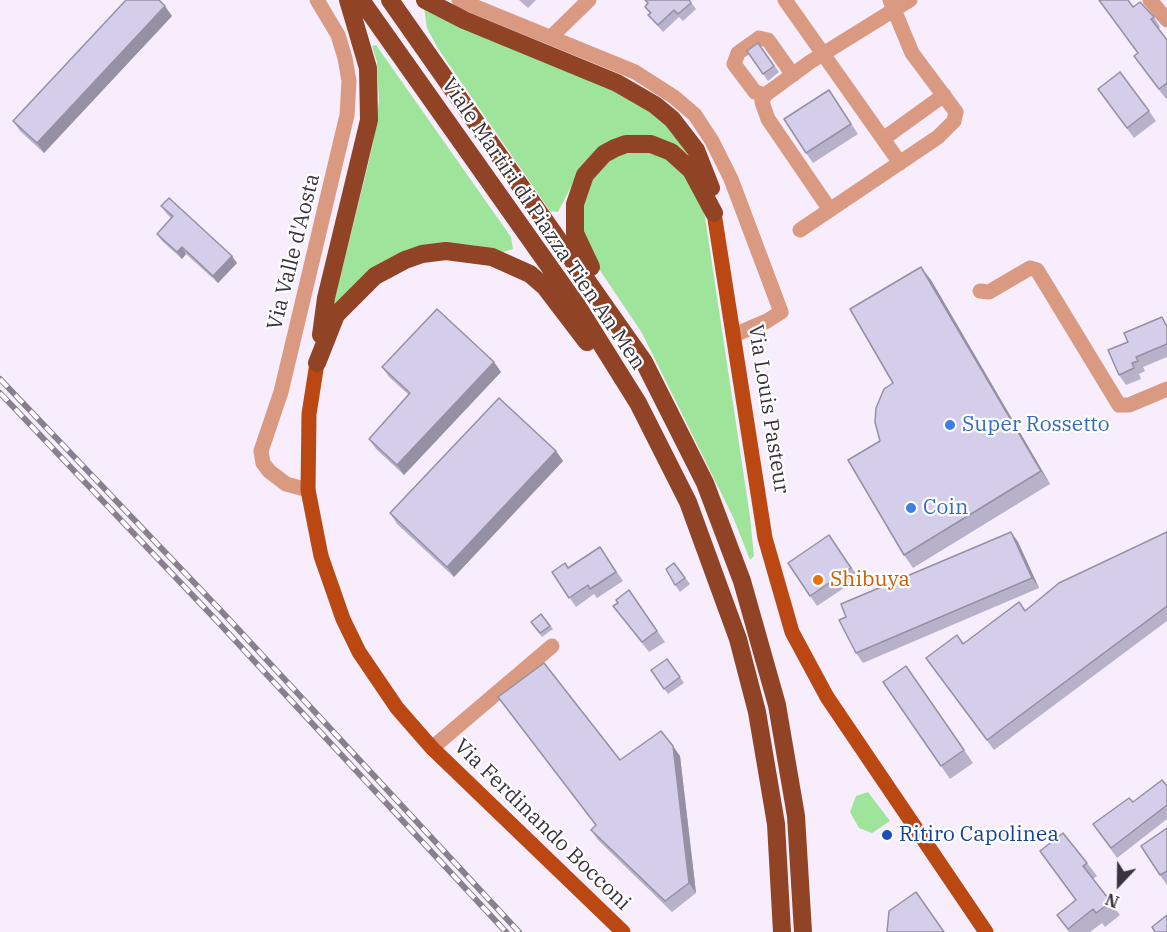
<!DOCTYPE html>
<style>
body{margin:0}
#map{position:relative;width:1167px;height:932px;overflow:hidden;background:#f7edfd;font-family:"IBM Plex Serif",serif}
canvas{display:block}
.north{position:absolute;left:1089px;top:854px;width:60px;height:60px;-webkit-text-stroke:4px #fff;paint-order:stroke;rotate:202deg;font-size:16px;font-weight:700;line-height:24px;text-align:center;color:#39333d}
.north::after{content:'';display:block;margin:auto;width:21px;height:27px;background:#39333d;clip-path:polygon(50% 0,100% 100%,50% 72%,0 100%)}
</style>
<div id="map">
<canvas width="1167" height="932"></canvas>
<div class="north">N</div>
</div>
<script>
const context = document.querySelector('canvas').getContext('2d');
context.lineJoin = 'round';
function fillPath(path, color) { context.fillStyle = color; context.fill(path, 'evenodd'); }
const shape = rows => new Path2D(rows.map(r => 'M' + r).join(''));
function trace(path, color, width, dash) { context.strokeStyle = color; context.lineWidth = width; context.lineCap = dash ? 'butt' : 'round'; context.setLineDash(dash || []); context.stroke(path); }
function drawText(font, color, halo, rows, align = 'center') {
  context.font = font + ' "IBM Plex Serif",serif'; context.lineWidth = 4.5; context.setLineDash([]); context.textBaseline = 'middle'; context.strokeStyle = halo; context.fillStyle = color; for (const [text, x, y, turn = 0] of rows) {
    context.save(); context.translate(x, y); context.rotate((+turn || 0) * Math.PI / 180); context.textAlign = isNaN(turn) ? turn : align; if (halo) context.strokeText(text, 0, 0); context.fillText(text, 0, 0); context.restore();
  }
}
fillPath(shape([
 [424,8,605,86,660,118,690,155,656,139,578,173,558,212,550,211,437,47,427,28],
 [376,45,511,237,513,249,503,252,472,245,439,244,332,311,373,144,379,101,377,62,372,46],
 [641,150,660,155,682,168,701,203,705,217,750,517,754,556,750,560,733,517,642,333,593,260,578,225,587,185,615,155],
 [868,792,890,821,872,833,859,828,850,812,856,796]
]), '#9ee59b');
trace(shape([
 [459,0,635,72,674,97,695,115,712,141,731,179,781,312,767,321,734,335],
 [785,0,900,163],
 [1150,0,1167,20],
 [551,37,589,0],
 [765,95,755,92,734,64,738,53,759,38,768,40,793,75],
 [883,139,944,95],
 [830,210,768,119,762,102,765,95,810,62,910,0],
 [800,230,938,137,954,121,956,112,912,53,890,0],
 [980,291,989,292,1030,268,1037,270,1119,405,1129,405,1167,389],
 [308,490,286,484,269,471,263,463,261,451,281,392,347,115,349,81,345,58,338,35,317,0],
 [432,748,552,646]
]), '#da9a82', 15);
trace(shape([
 [714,213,765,538,792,632,827,697,986,932],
 [317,363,309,414,308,490,321,556,343,619,359,652,397,708,432,748,623,932]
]), '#bb4812', 15);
trace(shape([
 [361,0,578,307,638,403,688,502,738,639,757,712,776,824,782,932],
 [390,0,644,362,705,483,742,581,777,705,796,816,803,932],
 [425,0,464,20,617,83,655,105,672,119,696,150,711,188],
 [591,267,575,233,575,204,585,175,604,154,615,148,626,144,651,144,671,152,691,170,714,213],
 [321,335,326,298,369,120,368,68,348,0],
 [317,363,336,315,375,276,405,260,422,254,446,251,492,257,530,274,545,287,587,342]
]), '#914325', 18);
const rail = shape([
 [0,379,225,615,519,932],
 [0,393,217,621,506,932]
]);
trace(rail, '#88808d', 6);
trace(rail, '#fff', 4, [11]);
fillPath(shape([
 [519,0,536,0,528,8],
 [645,0,689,0,696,9,683,21,679,17,663,32,648,15,650,14,645,7,648,4],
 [1133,7,1154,17,1160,27,1158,29,1167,40,1167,98,1166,99,1141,66,1138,53],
 [172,16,44,153,20,131,13,121],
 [758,43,779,72,768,81,747,51],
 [829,90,858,134,813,163,806,153],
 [1105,99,1149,111,1156,121,1134,138],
 [161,206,237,263,218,283,186,254,182,259,162,241,157,234,171,218,166,213],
 [931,280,1050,484,913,568,904,555,880,441,893,383],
 [1167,323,1167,357,1143,367,1145,371,1139,374,1141,379,1126,385,1119,375,1128,342],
 [494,362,501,372,404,475,376,449,369,439,409,395,389,377,382,367],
 [556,451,563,461,454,577,397,524,390,513],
 [1011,532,1018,542,1039,588,863,663,856,653,846,617],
 [1167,532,1167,621,994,750,933,668,963,644,1025,611],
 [829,535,859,578,817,606,788,563],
 [600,547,623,581,597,598,594,594,576,607,552,572,568,568],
 [674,563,690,584,680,592,675,585],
 [629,590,665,642,649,652,613,606,618,603],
 [541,614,553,629,542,637,531,622],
 [667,659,684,683,668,694,651,670],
 [906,666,973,763,950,779,883,682],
 [498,697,620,760,680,756,696,893,672,912,598,840,591,830,596,825],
 [1167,786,1167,819,1117,858,1093,824,1133,802],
 [1167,828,1167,885,1160,875],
 [1040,851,1087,863,1097,876,1093,879,1120,915,1105,927,1102,923,1090,932,1069,932,1057,915,1076,900]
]), '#b7b1ca');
fillPath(shape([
 [165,6,172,16,44,153,37,143],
 [182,247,186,254,182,259,177,252],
 [232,256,237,263,218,283,213,276],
 [921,267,931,280,1050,484,1041,471],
 [494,362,501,372,404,475,397,465],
 [556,451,563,461,454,577,447,567],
 [1011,532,1018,542,1039,588,1032,578],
 [673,746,680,756,696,893,689,883]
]), '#9590a4');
const building = shape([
 [126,0,159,0,165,6,37,143,13,121,126,0],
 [645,0,689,0,691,3,678,14,674,10,658,25,648,15,651,13,645,7,648,3,645,0],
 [1099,0,1128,0,1133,7,1140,2,1154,17,1151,19,1167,40,1167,83,1159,89,1134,56,1138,53,1099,0],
 [758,43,774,66,763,74,747,51,758,43],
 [1120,72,1149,111,1127,128,1098,89,1120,72],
 [829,90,851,124,806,153,784,119,829,90],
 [169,198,232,256,213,276,182,247,177,252,157,234,173,216,161,206,169,198],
 [921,267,1041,471,904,555,848,460,880,441,875,422,876,408,884,389,893,383,850,309,921,267],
 [437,309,494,362,397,465,369,439,410,393,382,367,437,309],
 [1162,317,1166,325,1167,325,1167,344,1136,357,1138,361,1132,363,1134,368,1119,375,1108,350,1128,342,1124,333,1162,317],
 [499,398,556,451,447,567,390,513,499,398],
 [1011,532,1032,578,856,653,839,620,846,617,841,604,1011,532],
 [1167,532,1167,606,987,740,926,658,957,635,963,644,1019,602,1025,611,1059,583,1167,532],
 [829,535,851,568,810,596,788,563,829,535],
 [600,547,616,572,590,589,588,585,569,598,552,572,565,563,568,568,600,547],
 [674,563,685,578,675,585,666,569,674,563],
 [629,590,657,631,642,642,613,606,618,603,616,600,629,590],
 [541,614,550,626,540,633,531,622,541,614],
 [667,659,680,677,664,689,651,670,667,659],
 [544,663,620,760,661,731,673,746,689,883,665,901,591,830,596,825,498,697,544,663],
 [906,666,964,750,941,766,883,682,906,666],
 [1162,780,1167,786,1167,805,1111,848,1093,824,1129,798,1133,802,1162,780],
 [1167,828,1167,871,1160,875,1141,846,1167,828],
 [1063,833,1087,863,1083,866,1111,902,1096,913,1093,909,1068,929,1057,915,1076,900,1040,851,1063,833],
 [916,892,944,932,887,932,889,911,916,892],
 [1167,915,1167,932,1155,932,1152,927,1167,915]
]);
fillPath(building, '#d5ceeb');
trace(building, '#9590a4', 1.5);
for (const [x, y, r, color] of [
 [950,425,6,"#3f7fe0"],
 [911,508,6,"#3f7fe0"],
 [818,580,6,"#e8710a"],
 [887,835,6,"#1a4fb4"]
]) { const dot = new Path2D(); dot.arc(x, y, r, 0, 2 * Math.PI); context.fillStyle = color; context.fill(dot); trace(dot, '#fff', 2); }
drawText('21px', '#39333d', '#fff', [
 ["Viale Martiri di Piazza Tien An Men",543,224,56],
 ["Via Valle d'Aosta",294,252,-76],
 ["Via Louis Pasteur",768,409,81],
 ["Via Ferdinando Bocconi",542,825,44]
]);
drawText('21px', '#366cbe', '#fff', [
 ["Super Rossetto",962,425],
 ["Coin",923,508]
], 'left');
drawText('21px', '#c56008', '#fff', [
 ["Shibuya",830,580]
], 'left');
drawText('21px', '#164399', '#fff', [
 ["Ritiro Capolinea",899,835]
], 'left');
</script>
